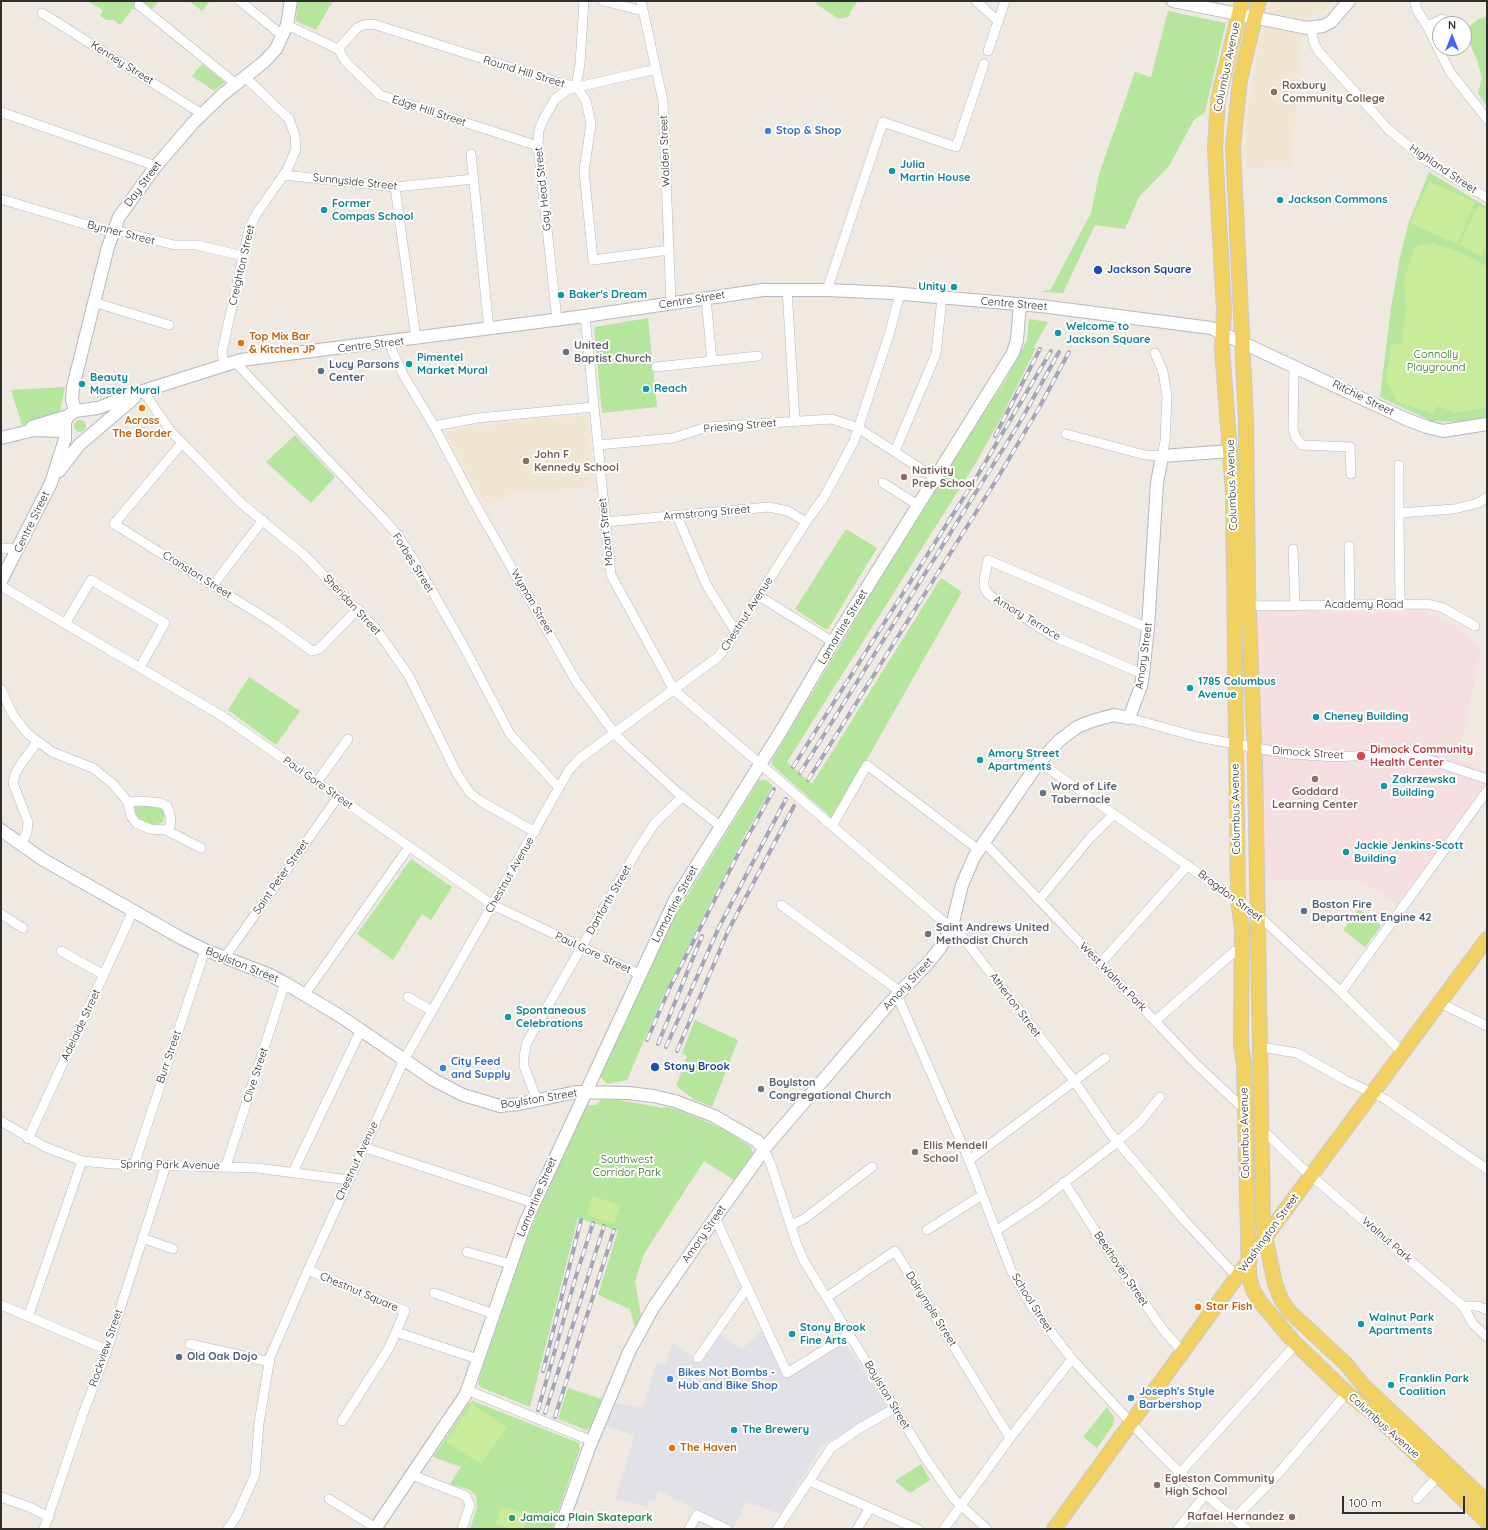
<!DOCTYPE html>
<style>
body{margin:0}
#map{position:relative;width:1488px;height:1530px;overflow:hidden;background:#efe9e1;font-family:Quicksand,sans-serif}
canvas{display:block}
.frame{position:absolute;inset:0;border:2px solid #2e2e2e;pointer-events:none}
.north{position:absolute;left:1432px;top:16px;width:40px;height:40px;box-sizing:border-box;background:#fff;border:1px solid #ababab;border-radius:50%;rotate:0deg;font-size:11px;font-weight:700;line-height:16px;text-align:center;color:#2e2e2e}
.north::after{content:'';display:block;margin:auto;width:14px;height:18px;background:#4264fb;clip-path:polygon(50% 0,100% 100%,50% 72%,0 100%)}
.scale{position:absolute;left:1342px;top:1496px;width:123px;height:18px;box-sizing:border-box;border:2px solid #2e2e2e;border-top:0;padding-left:5px;font-size:12px;line-height:14px;white-space:nowrap;color:#2e2e2e;-webkit-text-stroke:3px #fff;paint-order:stroke}
</style>
<div id="map">
<canvas width="1488" height="1530"></canvas>
<div class="frame"></div>
<div class="north">N</div>
<div class="scale">100 m</div>
</div>
<script>
const context = document.querySelector('canvas').getContext('2d');
context.lineJoin = 'round';
function fillPath(path, color) { context.fillStyle = color; context.fill(path, 'evenodd'); }
const shape = rows => new Path2D(rows.map(r => 'M' + r).join(''));
function trace(path, color, width, dash) { context.strokeStyle = color; context.lineWidth = width; context.lineCap = dash ? 'butt' : 'round'; context.setLineDash(dash || []); context.stroke(path); }
function drawText(font, color, halo, rows, align = 'center') {
  context.font = font + ' Quicksand,sans-serif'; context.lineWidth = 4; context.setLineDash([]); context.textBaseline = 'middle'; context.strokeStyle = halo; context.fillStyle = color; for (const [text, x, y, turn = 0] of rows) {
    context.save(); context.translate(x, y); context.rotate((+turn || 0) * Math.PI / 180); context.textAlign = isNaN(turn) ? turn : align; if (halo) context.strokeText(text, 0, 0); context.fillText(text, 0, 0); context.restore();
  }
}
fillPath(shape([
 [762,1330,785,1378,845,1343,887,1407,822,1446,780,1514,746,1502,734,1527,659,1491,654,1502,650,1500,647,1507,616,1498,634,1436,606,1425,615,1403,643,1407,656,1364,665,1365,673,1343,702,1362,720,1335,742,1349]
]), '#e3e1e8');
fillPath(shape([
 [1271,1,1333,1,1327,9,1308,18,1300,40,1292,167,1248,168,1245,129,1256,55],
 [587,415,594,487,512,493,487,507,446,435,450,429]
]), '#f0e6d1');
fillPath(shape([
 [1256,611,1427,612,1461,630,1481,649,1458,759,1487,772,1487,785,1397,904,1360,881,1262,881,1263,753]
]), '#f5dfe0');
fillPath(shape([
 [87,1,159,1,152,9,142,2,137,9,132,9,120,25,114,20,107,20,100,16,103,10],
 [189,1,210,1,202,11],
 [298,1,327,1,333,3,330,6,316,30,296,21],
 [818,1,858,1,849,14,850,16,839,19,816,4],
 [1168,11,1226,23,1205,112,1194,120,1169,166,1139,197,1125,229,1095,225,1063,293,1041,292,1051,289,1091,213,1099,174,1135,72,1151,77],
 [1487,17,1487,107,1478,93,1482,78,1477,60,1464,30,1480,18],
 [202,64,225,82,214,91,192,76],
 [1429,172,1487,207,1487,419,1463,422,1431,421,1380,397,1391,308,1400,257,1409,222],
 [648,318,657,407,602,413,594,327],
 [1029,319,1048,322,1034,347,1036,348,1002,416,977,461,787,762,812,784,941,578,962,592,833,819,772,765,772,760,911,527,955,456,1005,381,1027,340],
 [65,387,60,411,22,425,11,390],
 '74 426a6 6 0 1 1 12 0a6 6 0 1 1-12 0Z',
 [295,435,335,477,311,503,266,462],
 [846,529,877,548,828,629,825,629,795,609],
 [249,677,300,711,276,745,228,710],
 [759,780,766,780,773,786,746,833,665,992,627,1080,607,1084,600,1076,671,922],
 [147,805,162,808,165,818,162,823,149,825,142,822,135,816,133,807],
 [411,859,452,887,431,920,422,914,393,960,357,934],
 [1359,909,1381,926,1365,947,1343,930],
 [695,1020,738,1040,712,1107,695,1100,676,1086,687,1056,682,1053],
 [601,1100,618,1100,664,1108,666,1107,682,1111,723,1129,751,1147,753,1153,734,1180,704,1161,644,1254,635,1281,641,1315,635,1327,630,1309,598,1295,618,1231,578,1218,530,1407,480,1387,478,1382,524,1246,538,1212,586,1105,596,1105],
 [568,1388,602,1399,591,1427,586,1430,558,1419],
 [473,1401,579,1443,580,1449,552,1529,470,1529,477,1508,476,1496,470,1490,450,1484,461,1467,433,1457,469,1403],
 [1107,1407,1114,1417,1113,1425,1097,1448,1083,1437],
 [921,1464,930,1480,910,1493,895,1481]
]), '#b6e59e');
fillPath(shape([
 [1429,182,1475,202,1457,244,1410,223],
 [1478,206,1487,210,1487,243,1481,256,1459,245],
 [1432,243,1460,252,1487,267,1487,408,1456,413,1437,406,1434,414,1398,402,1386,382,1391,344,1401,345,1406,308,1404,280,1414,248,1422,244],
 [592,1196,620,1205,614,1224,587,1215],
 [472,1404,507,1427,481,1464,446,1442],
 [502,1507,526,1514,527,1519,524,1529,510,1529,496,1524,499,1510]
]), '#c9ec9a');
const street = shape([
 [240,1,283,36],
 [603,1,643,11],
 [641,1,663,101,671,303],
 [976,1,998,21],
 [1415,1,1417,10,1427,26,1450,72,1487,119],
 [139,5,236,84],
 [42,13,202,114],
 [287,25,338,49],
 [1427,26,1443,19],
 [1311,28,1314,43,1319,52,1389,130,1427,161,1487,198],
 [338,49,357,28,363,25,373,24,563,84,576,86,586,101,591,124,584,171,593,260,669,250],
 [338,49,346,62,380,95,538,146],
 [988,51,1005,1],
 [576,86,580,64,584,1],
 [1,112,156,166],
 [471,154,489,329],
 [284,175,395,187,474,179],
 [395,187,416,339],
 [1,199,104,230,119,231,174,245,197,245,243,256],
 [787,289,795,421],
 [827,290,883,122,956,147,984,64],
 [93,302,169,325],
 [585,316,611,575,674,690,944,922,958,931,1075,1082,1110,1133,1185,1221,1237,1277],
 [557,320,538,146,539,130,544,118,555,99,569,89,656,69],
 [390,343,393,353,404,376,434,426,473,500,576,681,615,734,628,747,677,792,720,826],
 [712,361,758,356],
 [235,362,380,515,397,534,417,565,463,645,510,734,559,788],
 [224,365,222,352,249,229,255,216,287,170,296,149,295,136,289,119,245,77],
 [1294,366,1293,429,1296,438,1302,445,1350,447,1351,474],
 [656,367,712,361,706,298],
 [143,391,169,429,182,443,242,504,303,554,376,629,409,676,456,772,470,793,482,802,535,832],
 [434,426,478,418,594,407],
 [1066,434,1145,455,1162,456,1165,441,1167,396,1163,372,1155,353],
 [182,443,114,524,275,624,312,651,319,649,358,609],
 [598,445,673,438,707,427,832,419,858,428,935,478],
 [895,451,936,354,942,298],
 [1399,465,1399,513],
 [883,483,918,505],
 [677,516,707,586,736,632],
 [605,522,769,507,788,511,806,522],
 [1349,546,1350,604],
 [1,548,19,549],
 [1293,549,1295,605],
 [213,585,263,520],
 [1,586,222,716,493,905,639,974],
 [759,596,833,642],
 [1400,604,1399,513,1454,509,1478,503,1487,498],
 [1249,606,1428,604,1443,608,1475,626],
 [65,624,91,580,165,623,140,667],
 [1143,674,1053,636,988,594,984,587,984,580,988,560,1148,628],
 [1,689,13,715,27,733,52,752,93,768,113,784,128,802,131,816,136,823,150,829,166,830,201,848],
 [1129,718,1198,737,1289,754,1335,757,1392,754,1404,755,1430,760,1487,779],
 [1039,762,1258,915,1341,992,1402,1052],
 [317,782,348,739],
 [128,802,143,801,160,803,167,806,171,818,170,827,166,830],
 [832,826,867,765,979,850],
 [984,842,1196,1064,1245,1110],
 [21,845,27,832,28,822,13,783,15,774,21,764,37,742],
 [1039,900,1090,838,1114,814],
 [781,905,901,992],
 [1,914,23,928],
 [61,951,104,975],
 [225,957,338,797],
 [1100,964,1188,865],
 [1341,992,1487,791],
 [305,994,409,847],
 [897,995,969,1160,1011,1270,1032,1307,1072,1359,1147,1440,1180,1473,1246,1529],
 [408,997,432,1011],
 [1440,1003,1487,1026],
 [1155,1021,1235,951,1242,951],
 [1261,1047,1297,1053,1345,1080,1385,1099,1487,1169],
 [537,1100,524,1066,524,1056,527,1042,639,847,655,823,683,796],
 [1,1121,45,1147,82,1161,113,1164,257,1168,349,1180],
 [1262,1132,1268,1135,1301,1167,1463,1306,1473,1324,1487,1337],
 [28,1139,133,911],
 [363,1147,534,1203],
 [764,1149,771,1165,797,1245,804,1261,926,1459,954,1499,987,1529],
 [969,1160,1105,1058],
 [134,1165,205,950],
 [226,1166,285,983],
 [293,1172,361,1030],
 [1064,1182,1110,1254,1164,1331,1183,1352],
 [715,1218,787,1373,850,1334],
 [791,1225,804,1219,872,1167],
 [927,1230,982,1195],
 [997,1230,1038,1203,1111,1147,1140,1122,1160,1097],
 [142,1238,173,1249],
 [467,1252,510,1264],
 [308,1270,405,1311,389,1348,342,1421],
 [434,1293,494,1314],
 [827,1297,895,1251,1010,1438],
 [1,1305,107,1350],
 [1463,1306,1478,1306,1487,1310],
 [28,1317,82,1161],
 [396,1332,478,1359],
 [190,1344,270,1362],
 [698,1358,747,1288],
 [467,1390,592,1441],
 [1180,1473,1296,1344],
 [412,1475,466,1496,470,1505,462,1529],
 [809,1481,918,1529],
 [1,1497,29,1507,49,1517],
 [329,1499,376,1528],
 [1417,1499,1438,1476],
 [1234,1519,1277,1475,1347,1393],
 [44,1529,83,1414,107,1350,166,1165],
 [228,1529,237,1515,255,1475,259,1423,270,1357,308,1270,404,1060,569,770,579,759,718,657,728,644,806,522,824,497,854,441,889,335,900,294],
 [689,1529,697,1515,727,1529],
 [777,1529,831,1448,860,1428,895,1408],
 [857,1529,870,1508],
 [944,1529,1010,1438,1072,1359],
 [1178,1529,1205,1495]
]);
const secondary = shape([
 [1173,1,1307,28,1323,26,1331,22,1349,1],
 [75,411,72,399,73,387,108,247,119,217,156,166,193,123,222,95,264,62,276,49,287,25,291,1],
 [32,427,68,416],
 [1,438,34,430,65,431],
 [59,471,79,445,134,398],
 [1,581,51,483,65,439,65,422,68,416,75,411,98,408,143,391,241,360,585,316,763,290,827,290,892,293,1041,306,1211,328,1408,420,1427,427,1443,431,1487,424],
 [1,830,42,859,181,938,205,950,268,974,285,983,340,1016,434,1080,463,1095,500,1106,519,1104,576,1092,628,1093,653,1096,675,1101,714,1116,757,1141,764,1149],
 [375,1529,466,1394,526,1221,675,900,781,731,833,642,1013,353,1017,340,1020,304],
 [560,1529,589,1448,629,1352,653,1308,715,1218,769,1143,886,1007,928,963,940,948,952,926,962,885,974,857,1039,762,1060,740,1077,727,1092,721,1114,715,1129,718,1141,686,1143,674,1148,628,1157,483,1162,456,1231,451]
]);
const primary = shape([
 [1242,1,1218,99,1215,149,1224,309,1222,348,1233,493,1238,900,1242,928,1241,1044,1244,1064,1249,1276,1253,1290,1260,1302,1294,1342,1347,1393,1373,1413,1487,1522],
 [1259,1,1240,80,1233,146,1246,421,1248,588,1255,764,1263,1220,1265,1236,1275,1284,1281,1299,1289,1311,1346,1364,1364,1386,1487,1502],
 [1263,1240,1487,939],
 [1054,1529,1250,1259]
]);
trace(street, '#b4b7c1', 10);
trace(secondary, '#b4b7c1', 14);
trace(primary, '#c9c9c9', 16);
trace(street, '#fff', 9);
trace(secondary, '#fff', 12);
trace(primary, '#f2d163', 14);
const rail = shape([
 [995,436,1040,349],
 [793,767,976,478,1051,351],
 [800,773,1020,422,1059,352],
 [808,780,1000,474,1039,408,1069,352],
 [647,1040,670,987,737,856,774,789],
 [658,1044,702,936],
 [666,1047,719,927,786,799],
 [677,1051,728,931,794,806],
 [543,1371,581,1220],
 [538,1410,576,1276,593,1223],
 [545,1413,604,1226],
 [555,1417,614,1230]
]);
trace(rail, '#a3a6b8', 4);
trace(rail, '#fff', 2.5, [8]);
for (const [x, y, r, color] of [
 [1274,92,4,"#8d6e63"],
 [768,131,4,"#3f7fe0"],
 [892,171,4,"#0f9aa8"],
 [1280,200,4,"#0f9aa8"],
 [324,210,4,"#0f9aa8"],
 [1098,270,5,"#1a4fb4"],
 [954,287,4,"#0f9aa8"],
 [561,295,4,"#0f9aa8"],
 [1058,333,4,"#0f9aa8"],
 [241,343,4,"#e8710a"],
 [566,352,4,"#6b7280"],
 [409,364,4,"#0f9aa8"],
 [321,371,4,"#5c6f8a"],
 [82,384,4,"#0f9aa8"],
 [646,389,4,"#0f9aa8"],
 [142,408,4,"#e8710a"],
 [526,461,4,"#8d6e63"],
 [904,477,4,"#8d6e63"],
 [1190,688,4,"#0f9aa8"],
 [1316,717,4,"#0f9aa8"],
 [1361,756,5,"#e0444e"],
 [980,760,4,"#0f9aa8"],
 [1315,779,4,"#8d6e63"],
 [1384,786,4,"#0f9aa8"],
 [1043,793,4,"#6b7280"],
 [1346,852,4,"#0f9aa8"],
 [1304,911,4,"#5c6f8a"],
 [928,934,4,"#6b7280"],
 [508,1017,4,"#0f9aa8"],
 [655,1067,5,"#1a4fb4"],
 [443,1068,4,"#3f7fe0"],
 [761,1089,4,"#6b7280"],
 [915,1152,4,"#8d6e63"],
 [1198,1307,4,"#e8710a"],
 [1361,1324,4,"#0f9aa8"],
 [792,1334,4,"#0f9aa8"],
 [179,1357,4,"#5c6f8a"],
 [670,1379,4,"#3f7fe0"],
 [1391,1385,4,"#0f9aa8"],
 [1131,1398,4,"#3f7fe0"],
 [734,1430,4,"#0f9aa8"],
 [672,1448,4,"#e8710a"],
 [1157,1485,4,"#8d6e63"],
 [1292,1517,4,"#8d6e63"],
 [512,1518,4,"#2e9e5b"]
]) { const dot = new Path2D(); dot.arc(x, y, r, 0, 2 * Math.PI); context.fillStyle = color; context.fill(dot); trace(dot, '#fff', 1.5); }
drawText('11px', '#2e2e2e', '#fff', [
 ["Kenney Street",122,63,32],
 ["Columbus Avenue",1227,67,-78],
 ["Round Hill Street",524,72,17],
 ["Edge Hill Street",429,111,18],
 ["Walden Street",665,151,-92],
 ["Highland Street",1443,169,34],
 ["Sunnyside Street",355,182,6],
 ["Day Street",143,184,-53],
 ["Gay Head Street",543,189,-96],
 ["Bynner Street",121,233,14],
 ["Creighton Street",242,265,-77],
 ["Centre Street",692,300,-9],
 ["Centre Street",1014,304,5],
 ["Centre Street",371,345,-7],
 ["Ritchie Street",1363,398,26],
 ["Priesing Street",740,426,-5],
 ["Columbus Avenue",1232,485,-92],
 ["Armstrong Street",707,513,-5],
 ["Centre Street",32,522,-64],
 ["Mozart Street",606,532,-96],
 ["Forbes Street",413,563,58],
 ["Cranston Street",197,575,32],
 ["Wyman Street",532,602,60],
 ["Sheridan Street",352,605,47],
 ["Academy Road",1364,605],
 ["Chestnut Avenue",747,614,-57],
 ["Amory Terrace",1027,618,31],
 ["Lamartine Street",843,627,-59],
 ["Amory Street",1144,656,-82],
 ["Dimock Street",1308,753,4],
 ["Paul Gore Street",318,783,35],
 ["Columbus Avenue",1236,809,-91],
 ["Chestnut Avenue",510,875,-60],
 ["Saint Peter Street",281,877,-55],
 ["Bragdon Street",1230,896,37],
 ["Danforth Street",609,900,-60],
 ["Lamartine Street",675,904,-62],
 ["Paul Gore Street",593,953,25],
 ["Boylston Street",242,965,22],
 ["West Walnut Park",1113,977,46],
 ["Amory Street",908,984,-47],
 ["Atherton Street",1015,1005,53],
 ["Adelaide Street",81,1025,-65],
 ["Burr Street",169,1057,-71],
 ["Clive Street",256,1075,-72],
 ["Boylston Street",539,1099,-9],
 ["Columbus Avenue",1245,1133,-91],
 ["Chestnut Avenue",357,1161,-65],
 ["Spring Park Avenue",170,1165,1],
 ["Lamartine Street",537,1197,-67],
 ["Washington Street",1269,1233,-54],
 ["Amory Street",704,1234,-55],
 ["Walnut Park",1387,1240,41],
 ["Beethoven Street",1121,1269,56],
 ["Chestnut Square",359,1292,23],
 ["School Street",1032,1303,58],
 ["Dalrymple Street",931,1309,58],
 ["Rockview Street",106,1348,-71],
 ["Boylston Street",887,1395,59],
 ["Columbus Avenue",1384,1426,42]
]);
drawText('bold 11px', '#785e54', '#fff', [
 ["Roxbury",1282,86],
 ["Community College",1282,99],
 ["John F",534,455],
 ["Kennedy School",534,468],
 ["Nativity",912,471],
 ["Prep School",912,484],
 ["Goddard",1315,792,"center"],
 ["Learning Center",1315,805,"center"],
 ["Ellis Mendell",923,1146],
 ["School",923,1159],
 ["Egleston Community",1165,1479],
 ["High School",1165,1492],
 ["Rafael Hernandez",1284,1517,"right"]
], 'left');
drawText('bold 11px', '#366cbe', '#fff', [
 ["Stop & Shop",776,131],
 ["City Feed",451,1062],
 ["and Supply",451,1075],
 ["Bikes Not Bombs -",678,1373],
 ["Hub and Bike Shop",678,1386],
 ["Joseph's Style",1139,1392],
 ["Barbershop",1139,1405]
], 'left');
drawText('bold 11px', '#0d838f', '#fff', [
 ["Julia",900,165],
 ["Martin House",900,178],
 ["Jackson Commons",1288,200],
 ["Former",332,204],
 ["Compas School",332,217],
 ["Unity",946,287,"right"],
 ["Baker's Dream",569,295],
 ["Welcome to",1066,327],
 ["Jackson Square",1066,340],
 ["Pimentel",417,358],
 ["Market Mural",417,371],
 ["Beauty",90,378],
 ["Master Mural",90,391],
 ["Reach",654,389],
 ["1785 Columbus",1198,682],
 ["Avenue",1198,695],
 ["Cheney Building",1324,717],
 ["Amory Street",988,754],
 ["Apartments",988,767],
 ["Zakrzewska",1392,780],
 ["Building",1392,793],
 ["Jackie Jenkins-Scott",1354,846],
 ["Building",1354,859],
 ["Spontaneous",516,1011],
 ["Celebrations",516,1024],
 ["Walnut Park",1369,1318],
 ["Apartments",1369,1331],
 ["Stony Brook",800,1328],
 ["Fine Arts",800,1341],
 ["Franklin Park",1399,1379],
 ["Coalition",1399,1392],
 ["The Brewery",742,1430]
], 'left');
drawText('bold 11px', '#164399', '#fff', [
 ["Jackson Square",1107,270],
 ["Stony Brook",664,1067]
], 'left');
drawText('bold 11px', '#c56008', '#fff', [
 ["Top Mix Bar",249,337],
 ["& Kitchen JP",249,350],
 ["Across",142,421,"center"],
 ["The Border",142,434,"center"],
 ["Star Fish",1206,1307],
 ["The Haven",680,1448]
], 'left');
drawText('bold 11px', '#5b616d', '#fff', [
 ["United",574,346],
 ["Baptist Church",574,359],
 ["Word of Life",1051,787],
 ["Tabernacle",1051,800],
 ["Saint Andrews United",936,928],
 ["Methodist Church",936,941],
 ["Boylston",769,1083],
 ["Congregational Church",769,1096]
], 'left');
drawText('11px', '#2c6e1b', '#fff', [
 ["Connolly",1436,355],
 ["Playground",1436,368],
 ["Southwest",627,1160],
 ["Corridor Park",627,1173]
]);
drawText('bold 11px', '#4e5e75', '#fff', [
 ["Lucy Parsons",329,365],
 ["Center",329,378],
 ["Boston Fire",1312,905],
 ["Department Engine 42",1312,918],
 ["Old Oak Dojo",187,1357]
], 'left');
drawText('bold 11px', '#be3a42', '#fff', [
 ["Dimock Community",1370,750],
 ["Health Center",1370,763]
], 'left');
drawText('bold 11px', '#27864d', '#fff', [
 ["Jamaica Plain Skatepark",520,1518]
], 'left');
</script>
